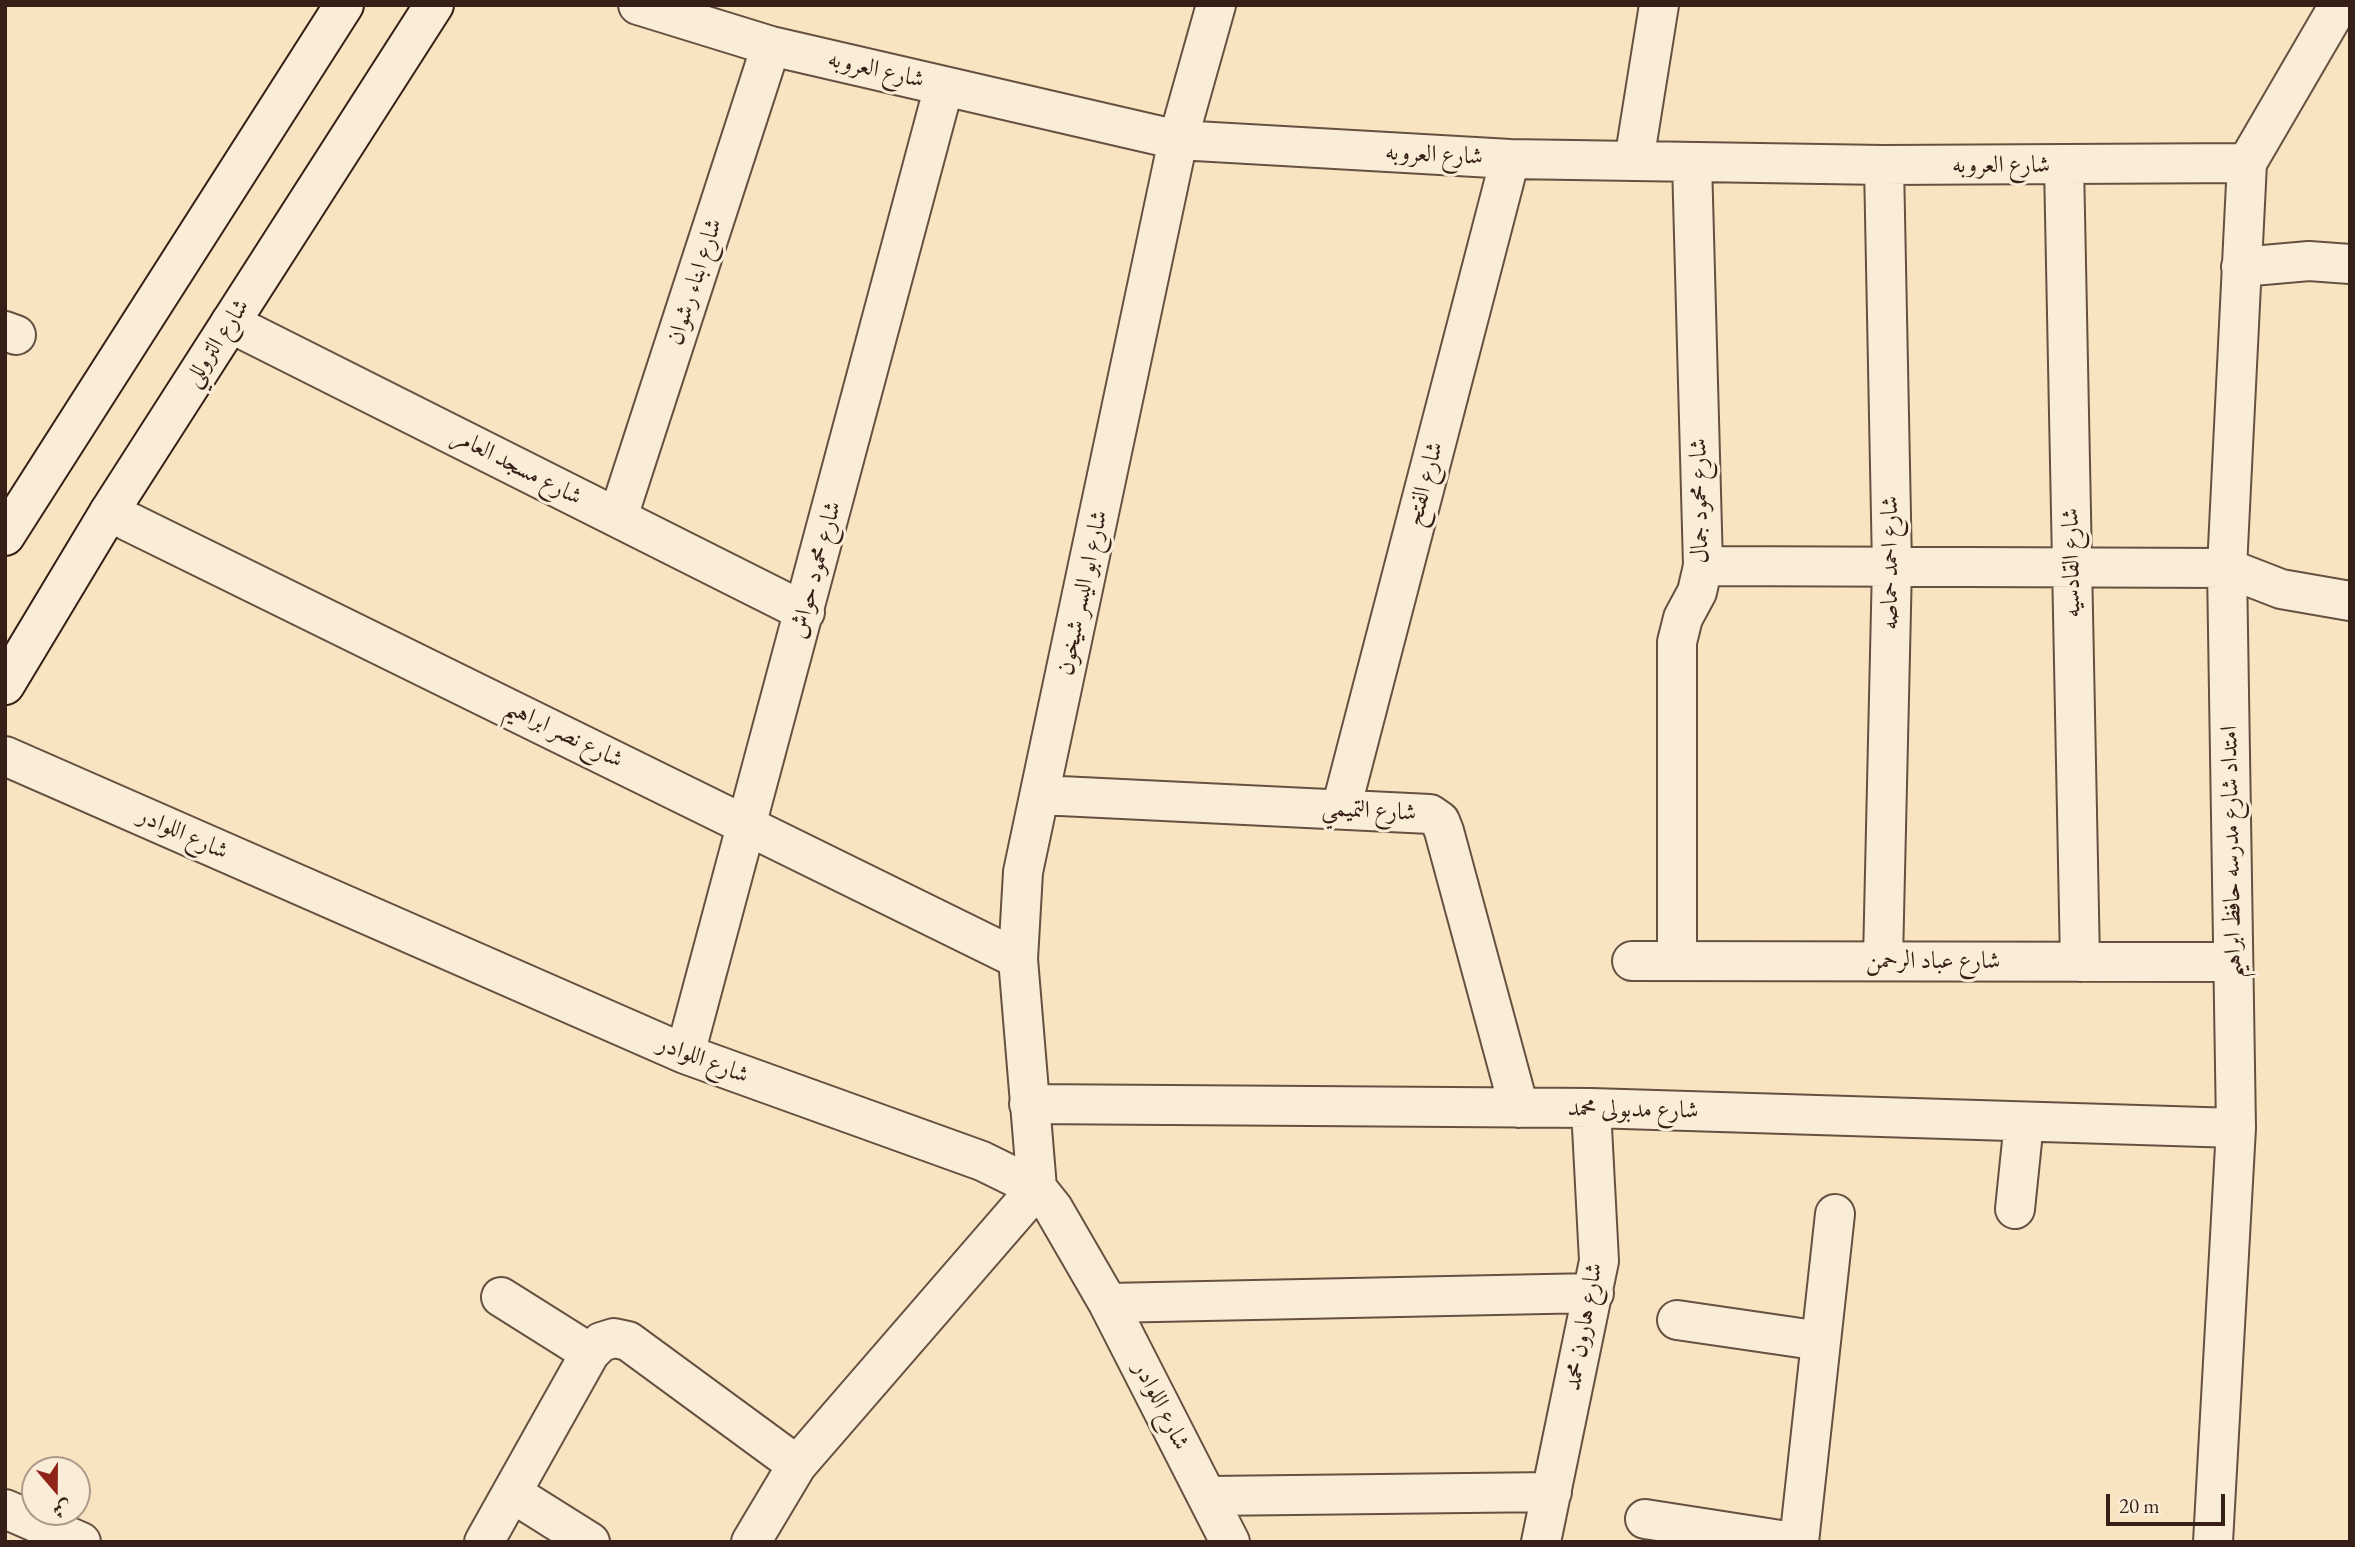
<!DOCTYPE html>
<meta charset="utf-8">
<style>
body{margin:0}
#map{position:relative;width:2355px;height:1547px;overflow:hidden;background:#f8e4c1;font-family:"EB Garamond",Amiri,serif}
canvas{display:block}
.frame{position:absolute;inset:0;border:7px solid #361f16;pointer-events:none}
.north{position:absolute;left:21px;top:1456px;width:70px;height:70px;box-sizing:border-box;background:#faedd7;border:2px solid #ac9b8a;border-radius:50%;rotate:160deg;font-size:19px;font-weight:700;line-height:28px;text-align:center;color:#361f16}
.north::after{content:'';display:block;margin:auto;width:24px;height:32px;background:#8f2418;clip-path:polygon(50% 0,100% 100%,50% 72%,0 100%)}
.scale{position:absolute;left:2106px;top:1494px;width:119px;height:32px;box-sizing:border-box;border:4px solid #361f16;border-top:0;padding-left:9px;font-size:21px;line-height:24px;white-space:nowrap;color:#361f16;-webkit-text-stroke:5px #faedd7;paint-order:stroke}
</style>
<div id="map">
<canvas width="2355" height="1547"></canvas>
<div class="frame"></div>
<div class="north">ش</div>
<div class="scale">20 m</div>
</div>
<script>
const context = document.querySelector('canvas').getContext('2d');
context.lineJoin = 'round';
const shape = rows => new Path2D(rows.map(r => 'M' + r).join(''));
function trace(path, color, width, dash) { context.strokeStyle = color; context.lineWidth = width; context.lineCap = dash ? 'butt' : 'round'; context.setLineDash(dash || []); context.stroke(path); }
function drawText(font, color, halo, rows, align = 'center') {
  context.font = font + ' "EB Garamond",Amiri,serif'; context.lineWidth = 6; context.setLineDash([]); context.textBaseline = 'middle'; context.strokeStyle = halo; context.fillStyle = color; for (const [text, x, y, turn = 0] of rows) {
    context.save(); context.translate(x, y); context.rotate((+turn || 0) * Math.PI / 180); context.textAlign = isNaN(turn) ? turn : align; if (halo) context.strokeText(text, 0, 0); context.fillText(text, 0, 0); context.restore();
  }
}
const street = shape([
 [638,5,771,46,1178,140,1510,159,1884,165,2247,163],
 [1634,161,1659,5],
 [2064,164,2080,962],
 [2241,267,2309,261,2350,264],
 [230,323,805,612],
 [5,331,16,335],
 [109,512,1018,959],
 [618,517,771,46],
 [1703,566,2227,568,2281,589,2350,601],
 [5,756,685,1054,982,1161,1037,1188,1053,1208,1108,1303,1230,1542],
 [1040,795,1430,814,1440,821,1444,831,1519,1108],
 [1341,809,1510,159],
 [1677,960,1677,642,1683,618,1697,592,1703,566,1692,162],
 [1883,960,1892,566,1884,165],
 [1632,961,2233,962],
 [685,1054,944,86],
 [1029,1104,1591,1108,2236,1128],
 [2015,1209,2024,1122],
 [501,1297,590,1353],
 [1108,1303,1594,1293],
 [1677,1320,1821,1341],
 [512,1493,590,1542],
 [1208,1496,1552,1492],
 [5,1509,81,1542],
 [1645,1519,1793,1542],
 [484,1542,590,1353,601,1342,614,1338,628,1341,797,1465],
 [751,1542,797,1465,1037,1188,1018,959,1023,872,1178,140,1216,5],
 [1541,1542,1599,1261,1591,1108],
 [1799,1542,1835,1214],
 [2213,1542,2236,1128,2227,568,2247,163,2339,5]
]);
const secondary = shape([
 [5,536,344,5],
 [5,685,109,512,434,5]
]);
trace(street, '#665041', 42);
trace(secondary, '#361f16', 42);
trace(street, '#faedd7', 38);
trace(secondary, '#faedd7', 38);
drawText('24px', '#361f16', '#faedd7', [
 ["شارع العروبه",876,70,13],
 ["شارع العروبه",1434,155,3],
 ["شارع العروبه",2001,165],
 ["شارع ابناء رشوان",695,282,-72],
 ["شارع التروللي",217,343,-57],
 ["شارع مسجد العامر",517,467,27],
 ["شارع الفتح",1425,484,-75],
 ["شارع محمود جمال",1700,501,-91],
 ["شارع احمد حماصه",1890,563,-90],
 ["شارع القادسيه",2072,563,-91],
 ["شارع محمود حواش",816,570,-75],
 ["شارع ابو اليسر شيخون",1083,593,-78],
 ["شارع نصر ابراهيم",564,734,26],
 ["شارع التميمي",1369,811,3],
 ["شارع اللوادر",183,834,24],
 ["امتداد شارع مدرسه حافظ ابراهيم",2232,852,-91],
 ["شارع عباد الرحمن",1933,961],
 ["شارع اللوادر",703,1060,21],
 ["شارع مدبولى محمد",1633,1110,1],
 ["شارع هارون محمد",1584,1327,-80],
 ["شارع اللوادر",1161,1406,63]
]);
</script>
